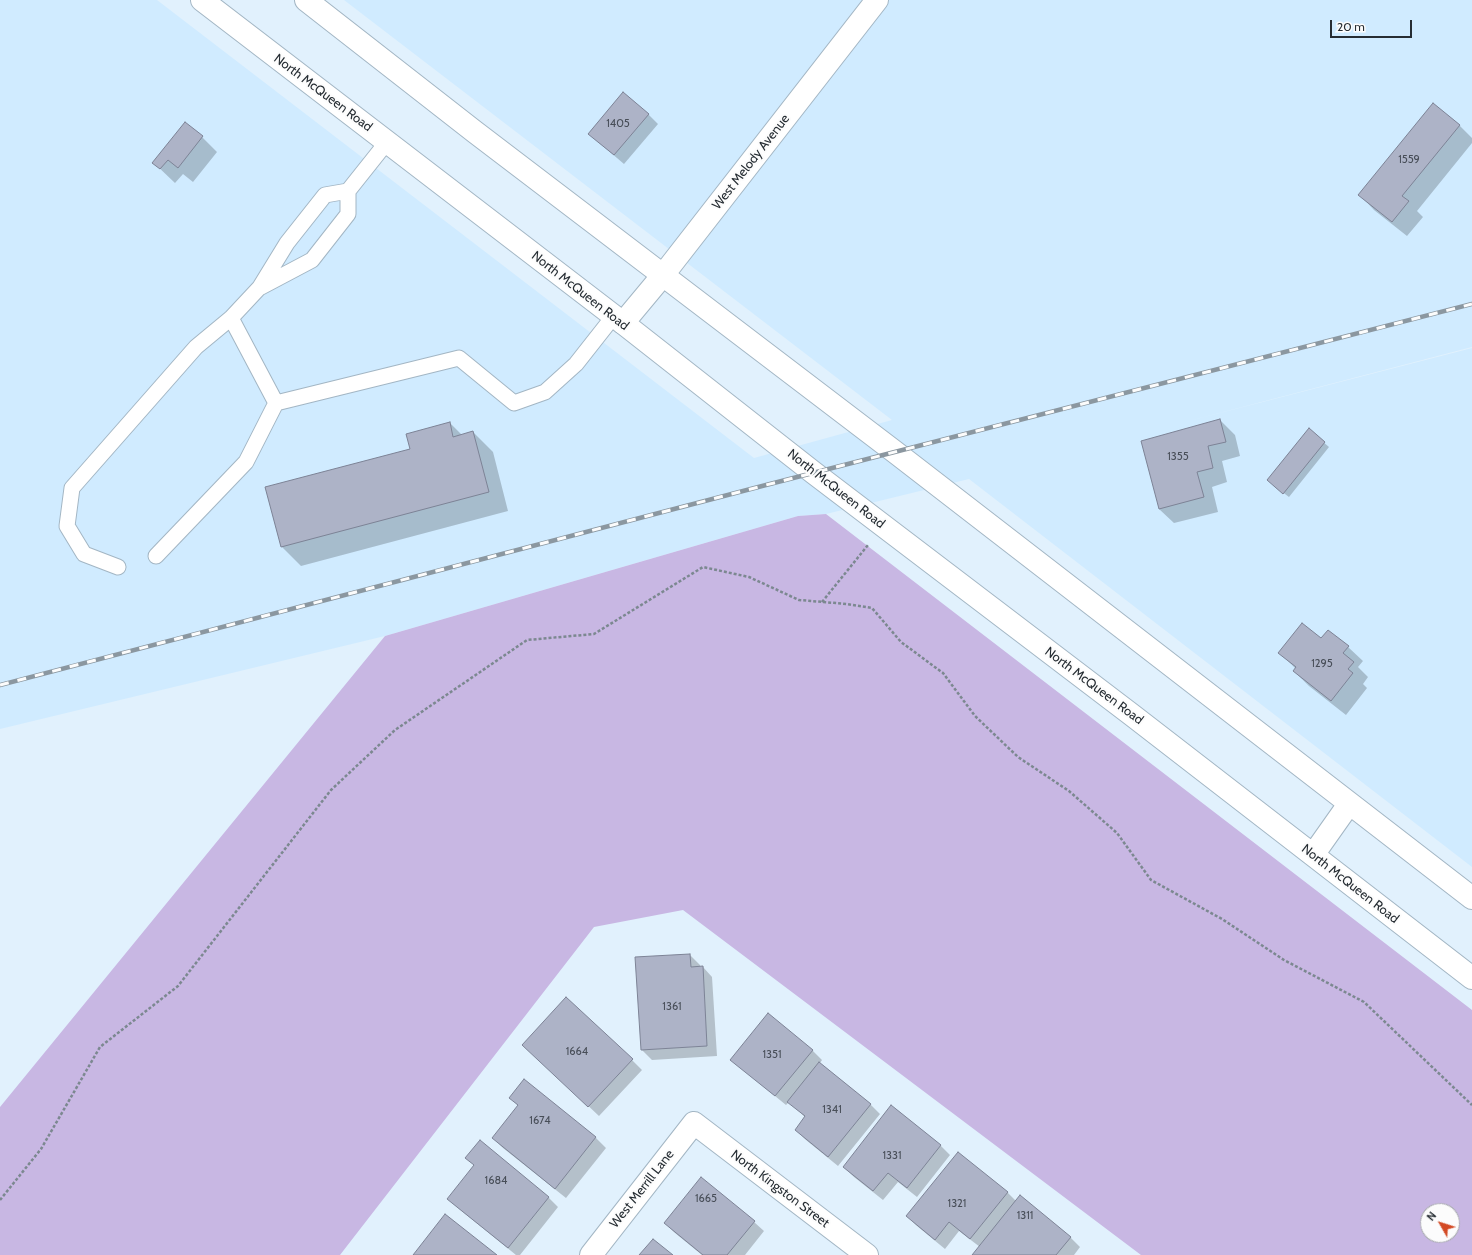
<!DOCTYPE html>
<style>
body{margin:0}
#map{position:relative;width:1472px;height:1255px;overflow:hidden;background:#e1f1fd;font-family:Cabin,sans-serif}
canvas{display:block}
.north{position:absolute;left:1420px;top:1203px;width:40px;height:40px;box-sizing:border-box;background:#fcfcfc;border:1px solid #a6a9ac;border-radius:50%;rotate:309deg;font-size:11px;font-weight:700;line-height:16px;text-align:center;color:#262d33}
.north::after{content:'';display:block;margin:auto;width:14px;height:18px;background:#d34a24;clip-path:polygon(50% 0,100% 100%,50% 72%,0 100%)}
.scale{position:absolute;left:1330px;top:20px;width:82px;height:18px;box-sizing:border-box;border:2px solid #262d33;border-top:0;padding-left:5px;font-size:12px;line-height:14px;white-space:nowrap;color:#262d33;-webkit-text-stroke:3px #fcfcfc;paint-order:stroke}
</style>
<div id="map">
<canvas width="1472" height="1255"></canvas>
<div class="north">N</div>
<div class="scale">20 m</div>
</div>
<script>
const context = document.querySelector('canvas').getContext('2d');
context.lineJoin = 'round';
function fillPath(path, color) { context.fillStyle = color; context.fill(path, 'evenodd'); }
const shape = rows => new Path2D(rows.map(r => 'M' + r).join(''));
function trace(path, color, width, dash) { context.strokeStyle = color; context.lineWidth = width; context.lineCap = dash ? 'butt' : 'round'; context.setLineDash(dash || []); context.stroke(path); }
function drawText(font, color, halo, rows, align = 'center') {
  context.font = font + ' Cabin,sans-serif'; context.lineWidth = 4; context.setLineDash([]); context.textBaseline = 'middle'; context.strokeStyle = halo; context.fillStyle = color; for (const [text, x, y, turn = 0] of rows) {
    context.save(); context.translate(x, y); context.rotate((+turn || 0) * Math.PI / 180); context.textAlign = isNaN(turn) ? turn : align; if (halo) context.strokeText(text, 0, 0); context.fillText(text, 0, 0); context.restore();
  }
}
fillPath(shape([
 [0,0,157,0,754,458,892,420,344,0,1472,0,1472,347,1181,423,1472,348,1472,867,969,479,826,514,798,516,385,636,0,729]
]), '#d0ebff');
fillPath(shape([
 [826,514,1472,1010,1472,1255,1141,1255,683,910,594,927,340,1255,0,1255,0,1107,385,636,798,516],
 [1428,1211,1452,1211,1452,1235,1428,1235]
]), '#c8b7e3');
fillPath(shape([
 [648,114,658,124,624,164,589,134],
 [185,124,202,137,217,152,193,182,183,174,175,183,154,163],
 [1459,125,1472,138,1472,143,1417,211,1423,217,1407,236,1374,210,1360,195],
 [1220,420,1235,435,1240,456,1222,461,1227,482,1212,487,1218,512,1174,523,1159,509],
 [450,423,462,435,473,432,493,452,508,511,301,566,282,547,266,488,411,450],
 [1309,430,1329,447,1289,497,1273,485],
 [1322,639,1348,647,1363,661,1358,667,1368,677,1363,684,1367,688,1346,715,1309,686,1294,671,1296,669,1280,653],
 [690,955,700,965,700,967,703,967,712,977,717,1056,652,1060,642,1050],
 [812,1050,822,1060,820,1063,870,1104,880,1114,838,1166,806,1140,796,1130,806,1118,789,1102,786,1105,742,1069,732,1060],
 [533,1054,632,1060,642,1070,599,1116],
 [524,1081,596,1138,606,1148,566,1198,503,1148,493,1138,518,1106,511,1098],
 [480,1142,549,1198,558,1207,520,1255,516,1255,458,1208,448,1199,475,1166,467,1158],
 [940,1145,950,1155,917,1197,898,1182,883,1200,854,1177,844,1167],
 [1007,1192,1017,1202,1070,1237,1080,1247,1074,1255,973,1255,980,1247,959,1231,945,1249,917,1226,907,1216],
 [754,1222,764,1231,745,1255,702,1255,675,1233,665,1223]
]), '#0003');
const building = shape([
 [623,92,649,114,614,155,588,134,623,92],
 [1433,103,1460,125,1402,196,1409,201,1392,222,1358,195,1433,103],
 [185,122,203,136,178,168,168,160,160,169,152,163,185,122],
 [1220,419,1226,442,1208,446,1213,468,1197,472,1204,497,1159,509,1141,441,1220,419],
 [450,422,453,437,473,431,489,492,281,547,265,487,410,449,406,434,450,422],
 [1309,428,1325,442,1283,494,1267,480,1309,428],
 [1302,623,1321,638,1328,630,1349,646,1343,653,1354,662,1348,669,1353,673,1331,701,1293,671,1296,667,1278,653,1302,623],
 [690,954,691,967,703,966,707,1046,641,1050,635,957,690,954],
 [566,997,633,1059,588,1107,522,1045,566,997],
 [768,1013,813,1050,775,1096,730,1060,768,1013],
 [819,1062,871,1104,828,1157,795,1130,805,1116,787,1102,819,1062],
 [524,1079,596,1137,555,1189,492,1138,518,1105,509,1098,524,1079],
 [891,1105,941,1145,907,1188,888,1173,873,1191,843,1167,891,1105],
 [480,1140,549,1197,508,1248,447,1199,474,1165,465,1158,480,1140],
 [958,1152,1008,1192,970,1239,949,1222,935,1240,906,1216,958,1152],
 [701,1177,755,1221,727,1255,703,1255,664,1223,701,1177],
 [1020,1195,1071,1237,1056,1255,972,1255,1020,1195],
 [445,1214,497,1255,413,1255,445,1214],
 [653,1239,673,1255,639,1255,653,1239]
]);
fillPath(building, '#adb3c7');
trace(building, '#7d8396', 1);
const service = shape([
 [261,287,312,260,348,214,348,191],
 [276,403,459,358,514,403,545,392,576,364,613,317],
 [156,556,246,462,276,403,231,318],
 [118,567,84,554,67,526,72,488,196,347,231,318,260,287,287,243,325,195,348,191,387,142]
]);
const minor = shape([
 [623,323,663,275,877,0],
 [591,1255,694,1123,867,1255]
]);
const secondary = shape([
 [202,0,623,323,814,473,1132,715,1472,978],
 [306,0,475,132,895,452,1472,898],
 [1313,855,1349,804]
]);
trace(service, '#a3b6c4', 17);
trace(minor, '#a3b6c4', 24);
trace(secondary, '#a3b6c4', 24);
trace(shape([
 [822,602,868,545],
 [0,1200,41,1149,100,1047,178,986,331,790,395,730,527,640,594,634,703,567,749,577,799,600,847,604,872,608,901,642,943,673,975,716,1018,757,1069,791,1117,833,1151,880,1222,919,1284,960,1364,1002,1472,1105]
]), '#7c8890', 2.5, [3, 2]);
trace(service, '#fff', 15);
trace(minor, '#fff', 22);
trace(secondary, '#fff', 22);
const rail = shape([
 [0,685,766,485,1472,304]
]);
trace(rail, '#8b97a0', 4.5);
trace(rail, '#fcfcfc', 3, [9]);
drawText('11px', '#484e58', null, [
 ["1405",618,124],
 ["1559",1409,160],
 ["1355",1178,457],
 ["1295",1322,664],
 ["1361",672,1007],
 ["1664",577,1052],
 ["1351",772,1055],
 ["1341",832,1110],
 ["1674",540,1121],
 ["1331",892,1156],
 ["1684",496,1181],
 ["1665",706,1199],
 ["1321",957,1204],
 ["1311",1025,1216]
]);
drawText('13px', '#262d33', '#fcfcfc', [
 ["North McQueen Road",323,93,37],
 ["West Melody Avenue",751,162,-52],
 ["North McQueen Road",580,291,38],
 ["North McQueen Road",836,489,38],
 ["North McQueen Road",1094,686,37],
 ["North McQueen Road",1350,884,38],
 ["West Merrill Lane",642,1189,-52],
 ["North Kingston Street",780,1189,37]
]);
</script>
